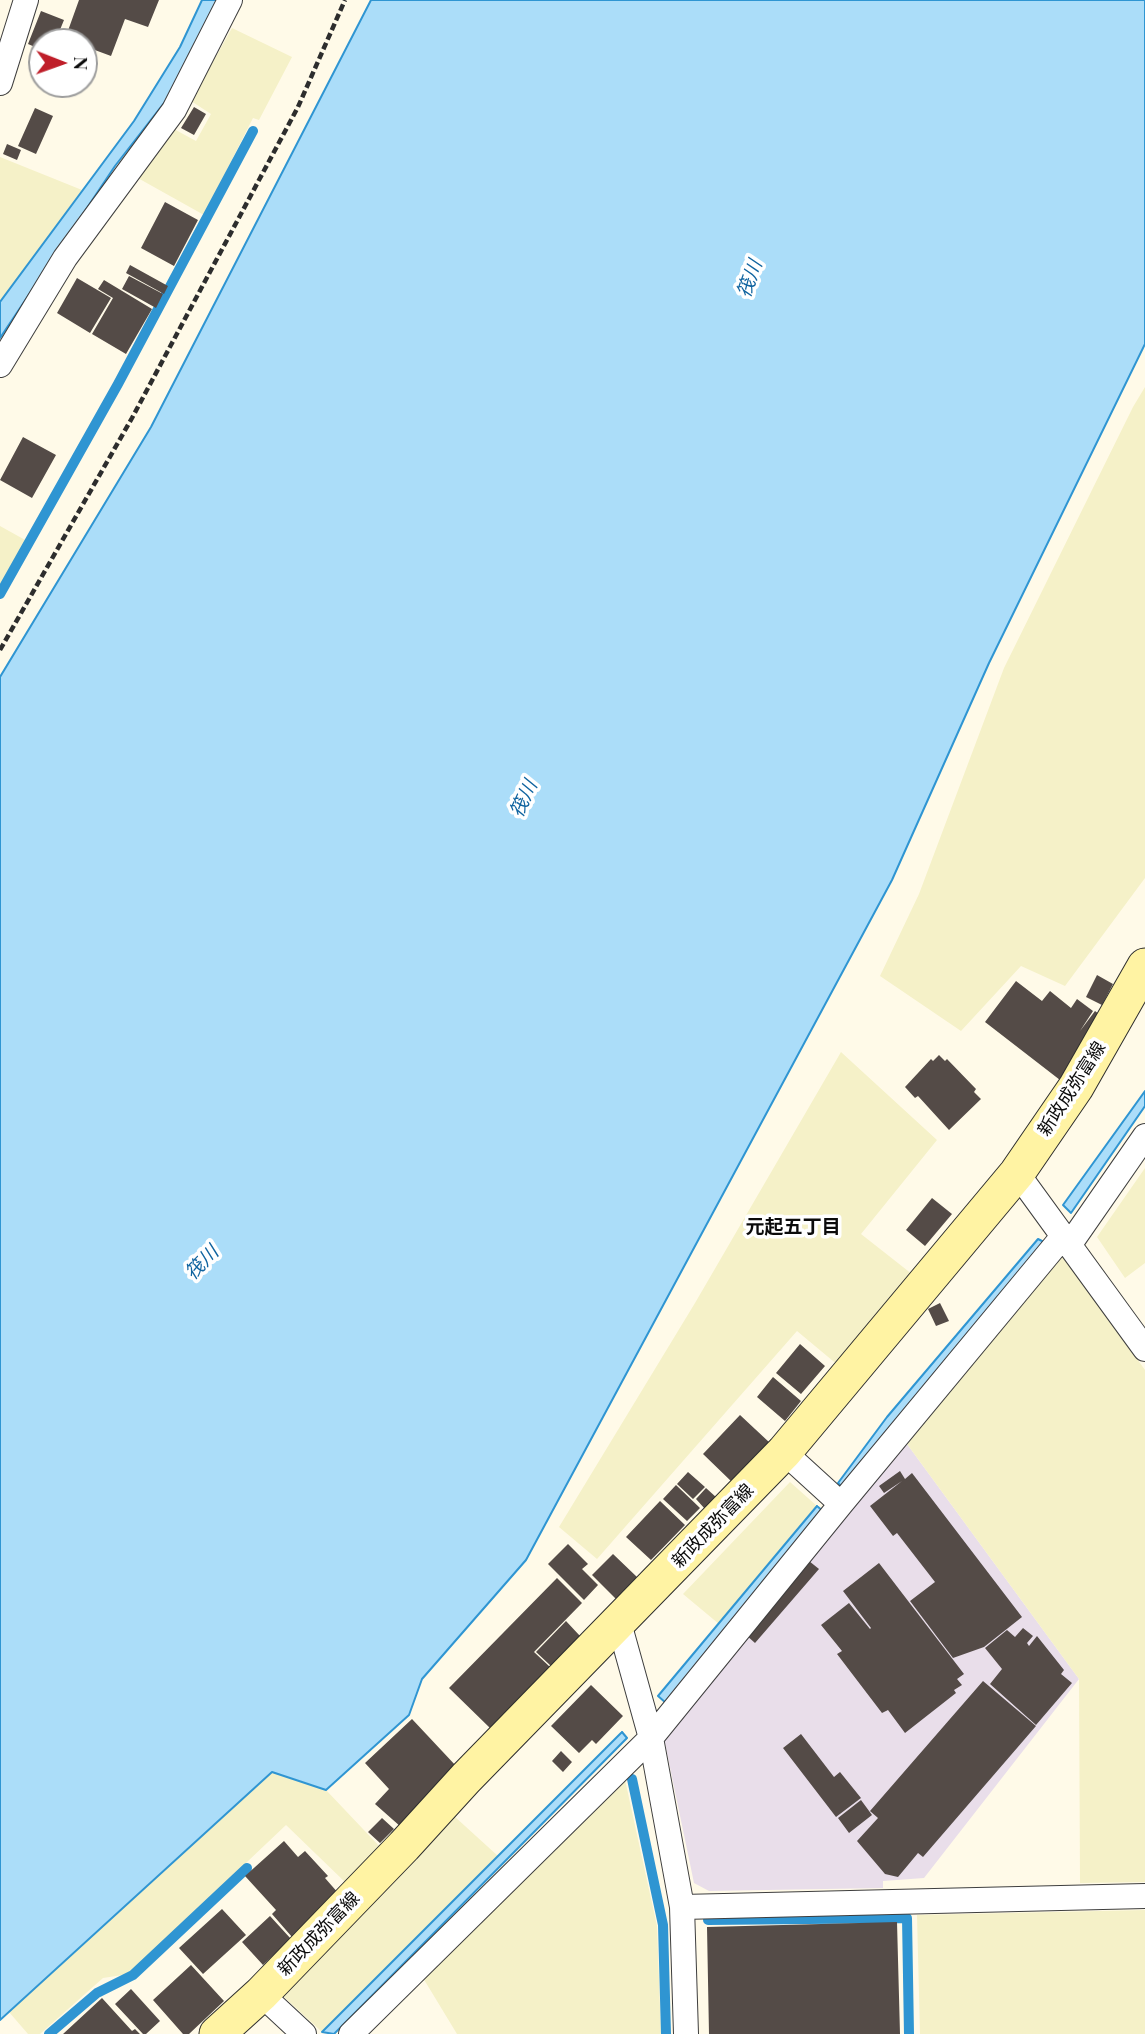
<!DOCTYPE html>
<meta charset="utf-8">
<style>
body{margin:0}
#map{position:relative;width:1145px;height:2034px;overflow:hidden;background:#fffae8;font-family:"Playfair Display",serif}
canvas{display:block}
.north{position:absolute;left:28px;top:28px;width:70px;height:70px;box-sizing:border-box;background:#fff;border:2px solid #9d9d9d;border-radius:50%;rotate:91deg;font-size:19px;font-weight:700;line-height:28px;text-align:center;color:#0b0b0b}
.north::after{content:'';display:block;margin:auto;width:24px;height:32px;background:#bf1e29;clip-path:polygon(50% 0,100% 100%,50% 72%,0 100%)}
</style>
<div id="map">
<canvas width="1145" height="2034"></canvas>
<div class="north">N</div>
</div>
<script>
const context = document.querySelector('canvas').getContext('2d');
context.lineJoin = 'round';
function fillPath(path, color) { context.fillStyle = color; context.fill(path, 'evenodd'); }
const shape = rows => new Path2D(rows.map(r => 'M' + r).join(''));
function trace(path, color, width, dash) { context.strokeStyle = color; context.lineWidth = width; context.lineCap = dash ? 'butt' : 'round'; context.setLineDash(dash || []); context.stroke(path); }
function drawText(font, color, halo, rows, align = 'center') {
  context.font = font + ' "Playfair Display","Noto Sans JP",serif'; context.lineWidth = 7; context.setLineDash([]); context.textBaseline = 'middle'; context.strokeStyle = halo; context.fillStyle = color; for (const [text, x, y, turn = 0] of rows) {
    context.save(); context.translate(x, y); context.rotate((+turn || 0) * Math.PI / 180); context.textAlign = isNaN(turn) ? turn : align; if (halo) context.strokeText(text, 0, 0); context.fillText(text, 0, 0); context.restore();
  }
}
fillPath(shape([
 [907,1444,1079,1679,924,1878,883,1881,883,1888,709,1891,694,1883,663,1734]
]), '#e9deea');
fillPath(shape([
 [232,28,292,57,259,120,253,118,204,215,136,177,172,128,196,141,211,114,191,101],
 [0,157,82,190,0,302],
 [1145,387,1145,878,1065,986,1021,966,961,1031,880,976,919,894,1004,668,1133,407],
 [0,526,27,541,0,587],
 [841,1052,937,1140,861,1234,917,1278,839,1366,797,1331,597,1559,559,1527,695,1303],
 [1145,1168,1145,1263,1125,1278,1097,1237],
 [1061,1252,1145,1370,1145,1882,1080,1883,1079,1679,907,1444],
 [790,1482,817,1506,719,1624,683,1594],
 [272,1772,326,1790,381,1848,346,1883,286,1825,129,1974,103,1978,40,2034,28,2034,9,2012],
 [624,1775,657,1926,661,2034,457,2034,420,1973],
 [454,1816,498,1856,322,2032,283,1996],
 [1145,1910,1145,2034,920,2034,917,1915]
]), '#f5f1c8');
const water = shape([
 [202,0,218,0,171,94,115,166,0,338,0,302,134,121,180,47,202,0],
 [371,0,1145,0,1145,344,989,663,892,880,526,1560,422,1679,409,1715,326,1790,272,1772,0,2020,0,677,151,427,371,0],
 [1145,1091,1145,1106,1071,1213,1063,1205,1145,1091],
 [1038,1239,1044,1242,844,1489,838,1483,887,1417,1038,1239],
 [817,1506,825,1513,666,1703,658,1696,817,1506],
 [622,1732,627,1738,334,2034,322,2032,622,1732]
]);
fillPath(water, '#abddf9');
trace(water, '#2f95d2', 2);
trace(shape([
 [0,594,118,384,253,131],
 [632,1779,663,1925,666,2034],
 [708,1920,907,1918,909,2034],
 [49,2034,97,1993,133,1975,247,1868]
]), '#2f95d2', 10);
fillPath(shape([
 [79,0,159,0,148,27,125,19,111,56,84,46,84,42,74,42,65,39],
 [41,11,64,20,55,42,42,42,42,50,28,44],
 [194,107,206,114,194,135,181,128],
 [35,108,53,116,36,154,18,146],
 [7,144,21,150,17,160,3,154],
 [165,202,198,220,174,266,141,248],
 [130,265,168,286,164,294,126,273],
 [129,276,163,294,156,308,122,289],
 [77,278,111,298,90,333,57,313],
 [104,280,152,309,126,354,92,334,113,298,98,289],
 [23,437,56,455,32,498,0,480],
 [1097,975,1113,984,1102,1005,1086,997],
 [1016,981,1042,1001,1050,991,1071,1008,1077,999,1093,1011,1080,1031,1095,1011,1104,1018,1060,1080,985,1022],
 [939,1055,945,1061,947,1059,976,1089,974,1092,981,1099,949,1130,918,1096,915,1098,905,1087,931,1059,933,1061],
 [932,1198,952,1214,925,1246,906,1230],
 [940,1303,949,1321,936,1326,928,1309],
 [800,1344,825,1366,801,1394,776,1373],
 [773,1377,801,1401,785,1421,757,1397],
 [740,1415,770,1443,733,1483,703,1454],
 [900,1471,905,1479,912,1473,1022,1617,984,1647,953,1658,910,1601,935,1582,897,1533,893,1536,870,1506,902,1481,884,1493,879,1486],
 [688,1472,705,1487,693,1499,677,1484],
 [676,1485,700,1508,687,1521,663,1499],
 [706,1488,717,1498,705,1509,696,1499],
 [660,1501,685,1525,651,1560,626,1537],
 [568,1544,588,1564,582,1569,598,1585,584,1600,548,1564],
 [613,1554,637,1577,616,1599,592,1575],
 [809,1561,819,1569,755,1643,746,1635],
 [879,1563,964,1674,957,1679,962,1685,954,1690,956,1693,905,1733,888,1710,882,1713,837,1654,842,1651,821,1625,849,1603,870,1629,871,1628,843,1591],
 [557,1578,582,1603,534,1652,550,1667,490,1728,449,1688],
 [566,1621,580,1636,551,1666,536,1652],
 [1023,1628,1033,1636,1027,1643,1029,1646,1037,1636,1064,1670,1061,1674,1072,1683,1036,1725,990,1684,1002,1669,985,1648,1007,1630,1015,1637],
 [983,1681,1036,1726,923,1857,918,1853,898,1877,885,1874,857,1841,878,1818,870,1811],
 [591,1685,623,1716,596,1744,592,1740,579,1753,551,1726],
 [412,1719,457,1767,401,1827,375,1804,389,1789,365,1763],
 [801,1734,834,1777,840,1772,861,1798,836,1817,783,1748],
 [561,1751,572,1762,563,1772,552,1761],
 [861,1800,872,1815,849,1833,838,1818],
 [382,1818,394,1829,380,1843,368,1832],
 [284,1841,298,1857,305,1851,328,1876,325,1878,339,1894,292,1937,272,1914,276,1910,245,1876],
 [222,1909,246,1935,203,1974,179,1948],
 [270,1916,291,1939,263,1965,242,1942],
 [897,1922,900,2034,709,2034,707,1927],
 [191,1965,224,2001,189,2034,183,2034,153,2000],
 [131,1989,160,2021,146,2034,143,2034,115,2004],
 [102,1998,132,2031,135,2029,140,2034,63,2034]
]), '#544b47');
const street = shape([
 [0,83,26,0],
 [0,365,65,258,174,110,230,0],
 [1017,1173,1145,1349],
 [1070,1244,1145,1136],
 [784,1452,841,1504],
 [619,1623,651,1738,682,1907,686,2034],
 [682,1907,1145,1896],
 [261,1994,304,2034],
 [351,2034,651,1738,841,1504,1064,1235]
]);
const secondary = shape([
 [217,2034,261,1994,404,1846,466,1778,784,1452,1017,1173,1076,1087,1145,966]
]);
trace(street, '#3e3e3e', 26);
trace(secondary, '#2d2d2d', 37);
trace(shape([
 [0,650,132,418,298,107,345,0]
]), '#2d2d2d', 4.5, [7, 3.5]);
trace(street, '#fff', 24);
trace(secondary, '#fff3a3', 35);
drawText('18px', '#0b0b0b', '#fff', [
 ["新政成弥富線",1072,1089,-57],
 ["新政成弥富線",713,1526,-46],
 ["新政成弥富線",319,1934,-46]
]);
drawText('italic 19px', '#1064a0', '#fff', [
 ["筏川",750,279,-70],
 ["筏川",524,799,-65],
 ["筏川",202,1263,-46]
]);
drawText('bold 19px', '#0b0b0b', '#fff', [
 ["元起五丁目",793,1227]
]);
</script>
